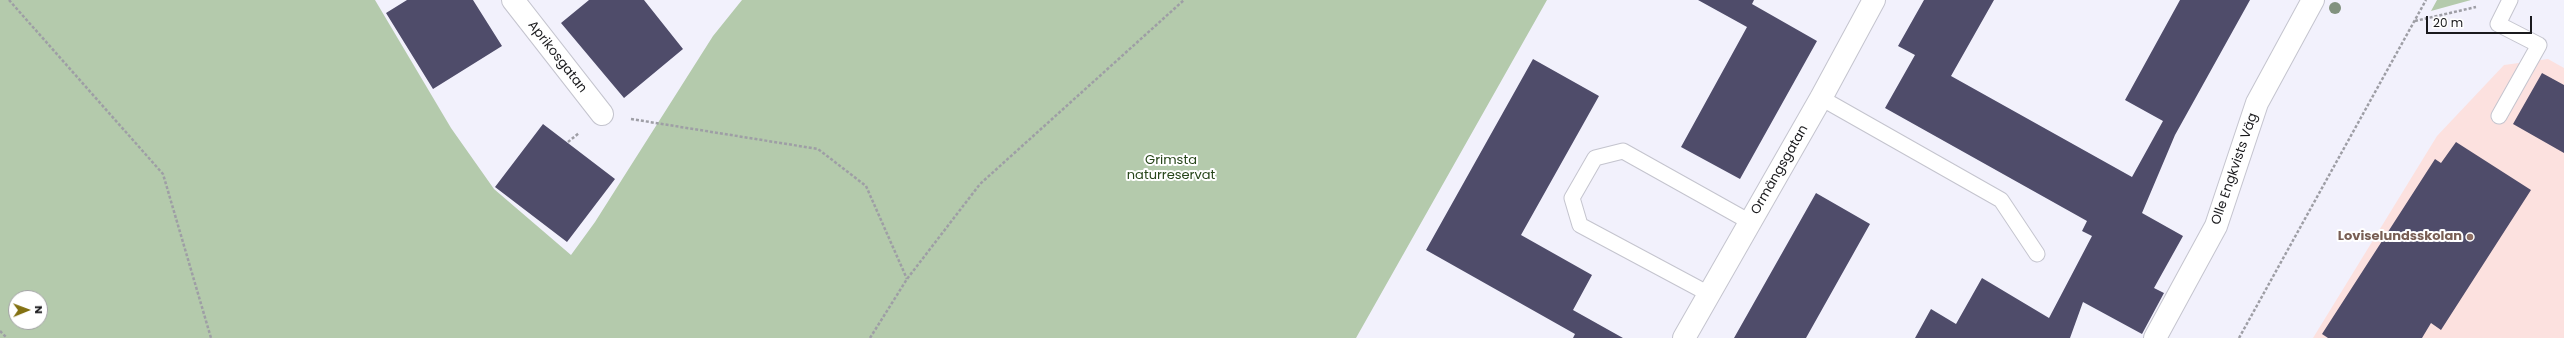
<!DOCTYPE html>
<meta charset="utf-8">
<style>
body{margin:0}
#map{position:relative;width:2564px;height:338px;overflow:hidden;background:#f2f1fc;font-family:Poppins,sans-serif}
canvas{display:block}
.north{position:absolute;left:8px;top:290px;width:40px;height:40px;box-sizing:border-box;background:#fff;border:1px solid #a3a3a5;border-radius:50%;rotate:89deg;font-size:11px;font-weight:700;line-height:16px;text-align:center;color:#1a1a1d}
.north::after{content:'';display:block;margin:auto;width:14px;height:18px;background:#837112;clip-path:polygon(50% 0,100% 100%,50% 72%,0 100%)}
.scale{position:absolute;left:2426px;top:16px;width:106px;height:18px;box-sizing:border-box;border:2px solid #1a1a1d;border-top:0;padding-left:5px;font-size:12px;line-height:14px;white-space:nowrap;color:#1a1a1d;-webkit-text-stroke:3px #fff;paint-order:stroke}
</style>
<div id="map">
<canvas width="2564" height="338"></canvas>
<div class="north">N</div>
<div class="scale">20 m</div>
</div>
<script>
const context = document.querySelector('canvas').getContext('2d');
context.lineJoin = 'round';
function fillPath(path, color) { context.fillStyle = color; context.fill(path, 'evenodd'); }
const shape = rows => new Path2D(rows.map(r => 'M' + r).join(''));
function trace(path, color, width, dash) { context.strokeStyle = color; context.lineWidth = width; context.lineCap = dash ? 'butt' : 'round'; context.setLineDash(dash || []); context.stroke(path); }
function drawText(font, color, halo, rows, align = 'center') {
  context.font = font + ' Poppins,sans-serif'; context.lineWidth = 4; context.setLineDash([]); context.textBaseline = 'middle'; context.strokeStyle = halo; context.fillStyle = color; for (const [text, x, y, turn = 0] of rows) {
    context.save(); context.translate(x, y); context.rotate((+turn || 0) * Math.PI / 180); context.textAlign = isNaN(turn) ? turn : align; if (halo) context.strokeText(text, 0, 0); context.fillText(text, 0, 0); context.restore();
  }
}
fillPath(shape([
 [2548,59,2564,68,2564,338,2313,338,2437,136,2504,65]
]), '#fce1df');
fillPath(shape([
 [0,0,375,0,451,128,494,189,571,255,595,222,713,36,742,0,1547,0,1356,338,0,338],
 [16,298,40,298,40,322,16,322],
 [2437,0,2471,0,2431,11]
]), '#b4caac');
fillPath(shape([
 [407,0,473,0,502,46,433,89,386,13],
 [589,0,644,0,683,49,624,98,561,23],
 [1698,0,1754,0,1752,4,1817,41,1740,179,1681,147,1747,27],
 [1924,0,1994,0,1951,76,2132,177,2163,121,2125,100,2180,0,2250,0,2175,135,2142,213,2183,236,2154,288,2164,293,2142,334,2083,302,2070,338,1915,338,1931,309,1956,324,1982,278,2049,318,2092,236,2082,231,2087,221,1885,108,1915,55,1898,46],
 [1533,59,1599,96,1521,235,1592,275,1573,310,1623,338,1573,338,1575,334,1426,250],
 [2542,73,2564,85,2564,153,2513,124],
 [543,124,615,179,567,242,495,187],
 [2456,142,2531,190,2441,330,2431,323,2422,338,2328,338,2322,334,2435,159,2441,163],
 [1816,193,1870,224,1806,338,1734,338]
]), '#4f4c6a');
const service = shape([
 [1821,98,2001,200,2037,254],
 [2499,116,2539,45,2498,24,2510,0],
 [1709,294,1580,225,1572,198,1595,158,1623,151,1750,222]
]);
const minor = shape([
 [513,0,602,114],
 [1684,338,1821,98,1874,0],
 [2155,338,2216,226,2257,103,2313,0]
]);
trace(service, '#c4c4ce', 17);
trace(minor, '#c4c4ce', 24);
trace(shape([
 [9,0,163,174,211,338],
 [2415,21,2476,7],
 [631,119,818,149,866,186,907,279],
 [568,142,579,133],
 [0,331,7,338],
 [870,338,907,279,980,184,1184,0],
 [2239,338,2426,0]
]), '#9e9ea5', 2.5, [3, 2]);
trace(service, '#fff', 15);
trace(minor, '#fff', 22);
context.fillStyle = '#82927f';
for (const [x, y] of [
 [2335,8]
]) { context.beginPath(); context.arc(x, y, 6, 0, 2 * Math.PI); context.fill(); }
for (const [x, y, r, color] of [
 [2470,237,4,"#8d6e63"]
]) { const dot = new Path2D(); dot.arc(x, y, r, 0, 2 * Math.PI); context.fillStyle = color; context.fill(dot); trace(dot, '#fff', 1.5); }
drawText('13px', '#1a1a1d', '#fff', [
 ["Aprikosgatan",557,57,52],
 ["Olle Engkvists Väg",2235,169,-71],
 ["Ormängsgatan",1780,170,-60]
]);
drawText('13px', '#264519', '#fff', [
 ["Grimsta",1171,161],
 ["naturreservat",1171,176]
]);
drawText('bold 13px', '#785e54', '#fff', [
 ["Loviselundsskolan",2462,237]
], 'right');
</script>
